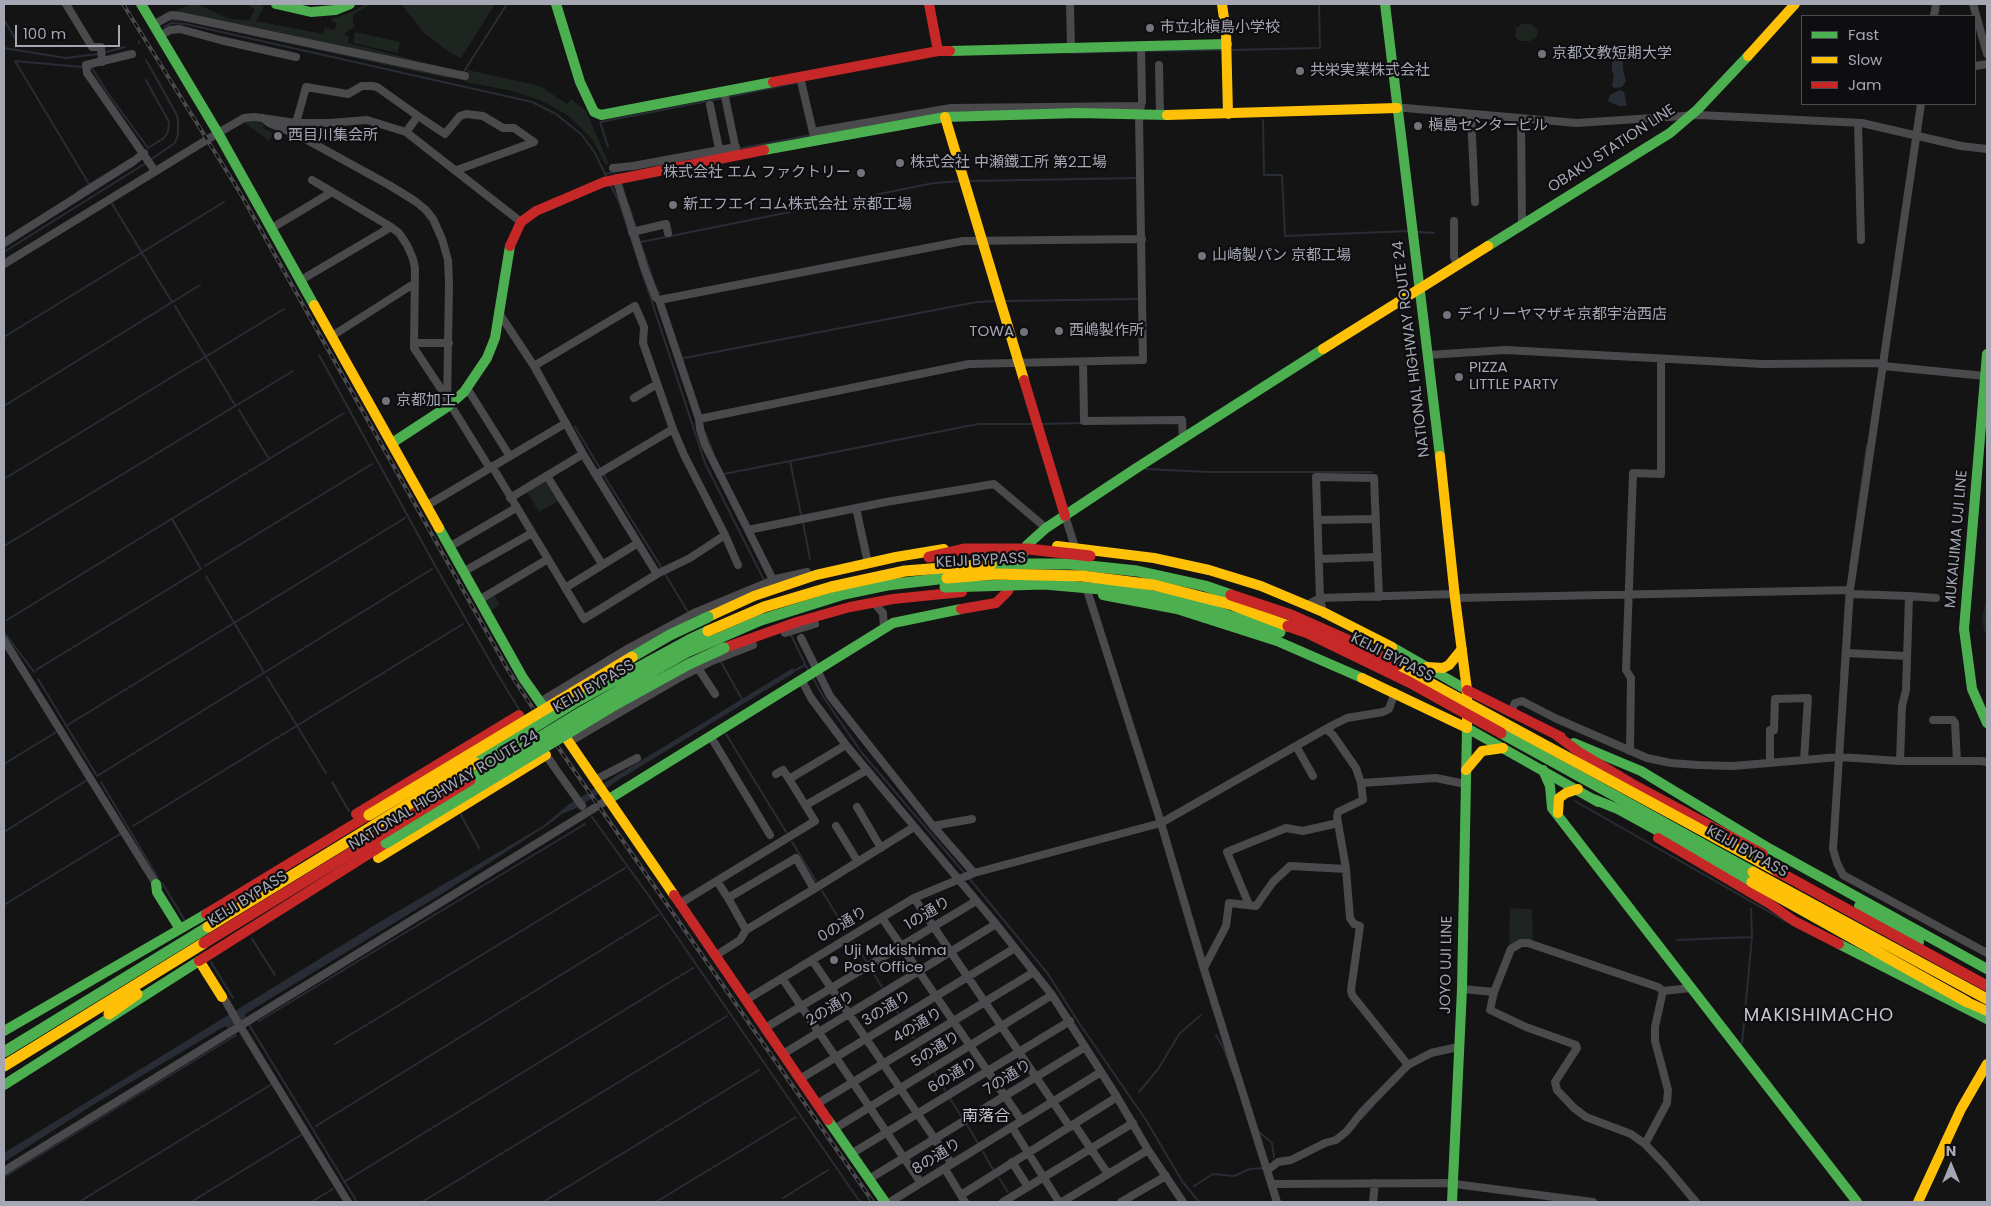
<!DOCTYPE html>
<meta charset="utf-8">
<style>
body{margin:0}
#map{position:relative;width:1991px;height:1206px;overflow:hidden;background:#141414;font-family:Poppins,sans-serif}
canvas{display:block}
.frame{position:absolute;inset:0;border:5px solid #a5a7b4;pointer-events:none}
.legend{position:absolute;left:1801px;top:15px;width:175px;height:90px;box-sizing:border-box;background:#0e0e10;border:1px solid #4a4b52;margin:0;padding:6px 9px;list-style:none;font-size:15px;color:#a5a7b4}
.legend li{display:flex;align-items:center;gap:10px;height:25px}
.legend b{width:25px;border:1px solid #4a4b52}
.north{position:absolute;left:1926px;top:1141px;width:50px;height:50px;-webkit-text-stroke:4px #0e0e10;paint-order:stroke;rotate:0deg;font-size:14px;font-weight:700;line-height:20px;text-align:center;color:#a5a7b4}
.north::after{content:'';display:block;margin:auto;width:18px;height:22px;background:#a5a7b4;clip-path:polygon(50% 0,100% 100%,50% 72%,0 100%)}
.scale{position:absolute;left:15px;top:25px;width:105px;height:22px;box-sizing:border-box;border:2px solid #a5a7b4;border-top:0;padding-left:6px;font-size:15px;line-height:18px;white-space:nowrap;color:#a5a7b4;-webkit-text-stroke:4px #0e0e10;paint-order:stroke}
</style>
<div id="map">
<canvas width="1991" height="1206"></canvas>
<div class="frame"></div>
<ul class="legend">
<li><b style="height:6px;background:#4caf50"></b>Fast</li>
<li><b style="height:6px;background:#ffc107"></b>Slow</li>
<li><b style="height:6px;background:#c62828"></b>Jam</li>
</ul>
<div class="north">N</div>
<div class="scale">100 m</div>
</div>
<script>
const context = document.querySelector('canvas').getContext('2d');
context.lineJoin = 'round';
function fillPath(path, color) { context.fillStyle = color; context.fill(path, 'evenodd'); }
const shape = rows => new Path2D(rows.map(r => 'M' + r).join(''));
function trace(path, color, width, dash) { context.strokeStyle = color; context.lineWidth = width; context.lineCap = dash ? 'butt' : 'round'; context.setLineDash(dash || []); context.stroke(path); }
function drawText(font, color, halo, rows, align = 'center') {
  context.font = font + ' Poppins,"Noto Sans JP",sans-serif'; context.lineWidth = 4.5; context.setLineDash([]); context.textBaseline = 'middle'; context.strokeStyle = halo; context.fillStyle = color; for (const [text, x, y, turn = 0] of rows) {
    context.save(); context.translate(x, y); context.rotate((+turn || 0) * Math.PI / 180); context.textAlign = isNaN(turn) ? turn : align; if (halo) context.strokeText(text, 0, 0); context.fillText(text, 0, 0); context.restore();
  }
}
fillPath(shape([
 [193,4,197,4,230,19,249,20,255,10,247,4,259,4,264,7,256,21,323,34,324,28,334,30,337,24,330,19,347,14,367,4,370,4,353,15,353,22,355,26,344,34,349,36,348,43,458,71,452,78,446,78,189,22,169,21,164,15],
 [401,4,495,4,461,58,449,52,425,34],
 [1522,24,1531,24,1537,29,1537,37,1530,41,1520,41,1515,37,1516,28],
 [355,32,400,42,398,53,353,43],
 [468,70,540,86,567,104,571,99,586,111,609,164,605,164,592,139,569,116,542,101,512,91,465,82,463,79],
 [249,120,264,124,263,128,273,133,269,141,245,123],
 [544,481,548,482,559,501,539,512,527,492],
 [1987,595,1987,632,1984,631,1982,618],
 [495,596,500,605,490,611,486,600],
 [1510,908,1532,909,1533,942,1509,949]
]), '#1e241f');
fillPath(shape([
 [1188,22,1214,22,1214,35,1188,34],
 [1619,51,1623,52,1623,69,1626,81,1622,87,1615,88,1612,86,1614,76,1612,71,1612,58],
 [1620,90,1624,92,1627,106,1619,106,1608,101,1610,95],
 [793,668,794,673,620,779,579,807,562,814,552,822,440,895,245,1014,246,1017,228,1028,225,1026,96,1103,4,1162,4,1153,383,920,543,826,568,805]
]), '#282d35');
trace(shape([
 [4,20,15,38],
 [164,27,172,23,186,24,532,102,556,114,582,135,595,153,607,178],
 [139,41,139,43],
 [4,48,66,58,98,54],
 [1229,50,1320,48,1319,4],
 [1144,51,1222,50],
 [103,53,125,47],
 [1069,53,1140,51],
 [146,60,177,115,178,121,178,134,175,143,150,160],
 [82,67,15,61,89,184],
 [92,68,107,92,148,148,164,138,168,132,169,122,146,80],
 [463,73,507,4],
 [728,97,800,82],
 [1263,120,1264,175,1282,175,1285,236,1409,231],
 [608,147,600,122,724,98],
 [737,149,811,135],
 [605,174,620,171],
 [969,181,1139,178],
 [610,184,619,202,705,463,765,582],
 [77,192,129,160],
 [111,202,172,302],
 [628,204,636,228],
 [1418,232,1434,233],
 [637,233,657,291,660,293],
 [641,242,934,183,961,181],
 [4,252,146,163],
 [1004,301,1139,299],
 [175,306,235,405],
 [4,337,224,202],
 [319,355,437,569,498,675,519,709],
 [684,358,977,302,997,301],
 [4,406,200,285],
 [239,410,269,459],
 [1041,424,1084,423],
 [575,427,601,470],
 [705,433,713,452],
 [790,461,801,515],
 [1146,469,1209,472,1372,472],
 [603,474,663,570],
 [724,474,978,424,1034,424],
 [4,479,284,309],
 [172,519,201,569],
 [803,523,810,559],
 [4,546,293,371],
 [205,566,372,464],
 [1850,567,1867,445],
 [665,574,688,612],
 [206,576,264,672],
 [7,620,344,413],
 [4,632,34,672],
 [790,633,809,672],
 [720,660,742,699],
 [36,670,201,569],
 [792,672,805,665],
 [1841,676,1846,596],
 [267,677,326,773],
 [813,678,824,698,862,753,966,875],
 [38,679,97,776],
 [66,726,405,518],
 [726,734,786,832],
 [552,757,557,765],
 [4,764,58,731],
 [97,776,432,569],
 [101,782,158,878],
 [332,782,349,811],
 [1575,801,1787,922],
 [461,815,479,848],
 [592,817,649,896,860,1202],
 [133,826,463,624],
 [4,832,87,780],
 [792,842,816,881],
 [969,878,1048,974,1079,1023,1146,1120,1182,1181,1199,1202],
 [162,883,184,919],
 [822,891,846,930],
 [4,905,120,834],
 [252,939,275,975],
 [1677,940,1752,937],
 [854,942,866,961],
 [211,962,233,998],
 [872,971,882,987],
 [888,997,898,1013],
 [259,1021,585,824],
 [904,1022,914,1038],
 [248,1023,357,1202],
 [1216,1035,1224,1049,1233,1074],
 [335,1044,625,868],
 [1742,1044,1752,937,1751,909],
 [920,1048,929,1064],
 [935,1073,945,1090],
 [1139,1092,1158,1069,1180,1033,1201,1015],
 [949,1097,961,1116],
 [1361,1119,1373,1106],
 [966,1123,978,1143],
 [316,1126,658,915],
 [1258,1131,1272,1143,1274,1157],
 [983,1152,994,1171],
 [4,1177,236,1035],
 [999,1178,1008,1192],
 [344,1182,693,968],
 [1194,1186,1213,1174,1234,1176,1250,1169,1263,1168],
 [783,1198,828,1170],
 [79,1202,272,1084],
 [191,1202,301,1135],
 [311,1202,333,1189],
 [422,1202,727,1016],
 [543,1202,759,1070],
 [656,1202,796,1117]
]), '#282d35', 2);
trace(shape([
 [66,4,92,47,101,47,102,62],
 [1070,4,1071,47],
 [1973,4,1987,54],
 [1934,16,1936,4],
 [153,25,171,15,180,16,465,76],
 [160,36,170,30,180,29,220,40,296,57],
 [132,54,86,65,87,73,155,171],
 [1159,65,1160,115],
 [1975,66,1987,64],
 [800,77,815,141],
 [724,92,736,150],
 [1921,104,1850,590,1833,849,1837,863,1843,875,1987,953],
 [710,105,720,154],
 [1397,108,1405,108,1577,123,1698,115,1862,123,1961,146,1987,149],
 [1139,109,1142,102,1141,45],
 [1471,114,1475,202],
 [418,116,445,134,460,116,466,114,483,116,503,128,514,128,534,142,457,170],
 [263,118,269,123,298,135,389,185,415,201,426,210,433,219,442,239,448,260,449,283,447,407],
 [1521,118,1522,225],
 [296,123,306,87,348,94,362,86,372,86,377,87,418,116,406,132],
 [1858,123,1861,240],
 [818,131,951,108,1141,106],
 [613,168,633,166,736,147],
 [616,178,645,270,656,298,659,300,699,419,700,429,705,445,748,530,886,502,994,484,1046,528],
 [312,180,391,227,399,233,407,245,413,259,415,268,414,348,447,398],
 [1454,221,1454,257,1457,265],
 [272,228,332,192],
 [632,232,666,224,668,233],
 [4,243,134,161,144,153],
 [4,264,218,133,244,118,254,117,296,123,330,123,367,120,406,132,521,222],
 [301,280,391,227],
 [659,300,963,241,1142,239],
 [499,313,534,366,583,454,657,574],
 [332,336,415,283],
 [417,343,449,343],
 [1428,355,1506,350,1762,364,1884,363],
 [1083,362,1084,421,1182,420,1183,439],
 [1883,366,1985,376],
 [467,388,509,455],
 [634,398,657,384],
 [450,404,489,467],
 [699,419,969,364,1143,360,1139,115],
 [492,466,584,619,657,574,690,558,725,535,684,455,673,429,643,343,644,327,635,306,534,366],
 [596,475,673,429],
 [547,476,602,564],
 [510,498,583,454],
 [426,506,566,423],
 [856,508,868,563],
 [1065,516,1075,547],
 [1318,520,1375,519],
 [748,530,772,578],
 [725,535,738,565],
 [449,547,516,508],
 [1319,559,1377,557],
 [463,572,532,533],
 [565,588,638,543],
 [1088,593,1161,823,1203,966,1277,1202],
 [1851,594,1909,596,1906,690,1902,706,1900,761],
 [1909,596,1936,598],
 [1455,598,1850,590],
 [479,600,548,559],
 [874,603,883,613,884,629],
 [1307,605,1320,598,1454,594],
 [1323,612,1320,598,1316,477,1374,478,1379,597],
 [785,633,815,624],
 [801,638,830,696,933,826,974,873],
 [4,640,158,887],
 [1847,653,1907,656],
 [698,668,715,694],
 [802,681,811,698,846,745,996,924,1052,995,1117,1097,1148,1150,1183,1202],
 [540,702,629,648,694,613,776,579,807,572],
 [1510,713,1515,703,1522,701,1555,718,1647,758,1671,763,1698,765,1733,766,1839,757,1900,761,1981,761,1987,762],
 [1933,720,1953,720,1955,723,1957,761],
 [1326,729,1333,735,1356,768,1361,783],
 [711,737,770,835],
 [569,742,677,679,712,661,753,645],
 [1296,746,1313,776],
 [1630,751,1631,678,1626,670,1633,473,1661,474,1661,359],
 [545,754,582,806],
 [1770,763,1770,730,1774,730,1775,699,1808,698,1804,760],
 [776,774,783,770,789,779],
 [595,780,637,758],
 [806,805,867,770],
 [857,807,881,848],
 [836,826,858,862],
 [933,826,972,819],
 [717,881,728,898],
 [814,889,914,827],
 [914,898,1070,1127],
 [679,904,815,821,789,779,846,745],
 [1249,905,1227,852,1286,828,1303,831,1338,823],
 [882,918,1022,1121],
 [715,956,740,940,746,930,814,889,796,858,728,898,746,930],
 [812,960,952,1164],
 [1204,968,1226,926,1229,903,1256,906,1273,882,1290,866,1346,869],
 [782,978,921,1183],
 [1462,989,1494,992],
 [1663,991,1655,1027,1655,1041,1668,1090,1667,1103,1645,1144,1631,1134,1586,1117,1574,1108,1557,1090,1555,1082,1577,1048,1576,1045,1526,1027,1490,1010,1494,992,1511,949,1521,943,1528,943,1658,987,1663,991,1691,988],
 [222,995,240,1026,348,1202],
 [746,1000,914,898,974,873,1161,823,1331,726,1347,718,1383,712,1389,709,1395,692],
 [765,1028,976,901],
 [783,1054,996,924],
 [1408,1065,1352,995,1351,990,1360,926,1354,924,1350,918,1346,869,1337,817,1338,812,1363,800,1361,783,1436,778,1465,784],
 [800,1079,1015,948],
 [817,1104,1034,972],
 [1074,1124,1108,1174],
 [1012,1127,1059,1202],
 [834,1129,1052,995],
 [1645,1144,1664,1164,1696,1202],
 [851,1154,1070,1021],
 [1012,1162,1028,1187],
 [945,1169,965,1202],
 [1268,1170,1278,1162,1291,1160,1325,1143,1336,1140,1347,1131,1362,1112,1408,1065,1431,1053,1458,1047],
 [4,1171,609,799],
 [869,1179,1085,1047],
 [1273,1184,1447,1183,1593,1202],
 [961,1195,1117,1097],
 [890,1202,1101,1072],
 [1003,1202,1133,1123],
 [1062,1202,1148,1150],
 [1121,1202,1166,1176],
 [1373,1202,1375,1183]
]), '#4a4a4d', 8);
trace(shape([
 [141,4,218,133,314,305],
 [276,4,311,12,335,10,350,4],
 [556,4,580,82,594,112,601,115,773,82],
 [1385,4,1440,456],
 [950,51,1227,44],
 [764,150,945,117,1077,113,1167,115],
 [1488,246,1670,133,1698,109,1748,56],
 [1987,354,1964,629,1972,689,1987,723],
 [392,443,447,407,464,392,487,358,495,338,510,246],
 [439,528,523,678,547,712],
 [1023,554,1027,545,1046,528,1135,469,1323,349],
 [1103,595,1177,609,1277,641,1362,678],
 [1392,647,1467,690],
 [1467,728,1598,802],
 [1574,743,1641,771,1770,849,1987,969],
 [1543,770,1550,786,1552,808,1857,1202],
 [609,799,893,623,961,609],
 [1593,799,1618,809,1748,880],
 [156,884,157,892,180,929],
 [1859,906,1919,942],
 [1839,944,1987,1019],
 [4,1031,206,914],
 [4,1085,199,961],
 [828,1120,885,1202],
 [1452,1202,1462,989,1467,728]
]), '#4caf50', 10);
trace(shape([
 [1222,4,1226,33,1228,114],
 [1748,56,1795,4],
 [1167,115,1397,108],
 [945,117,1024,380],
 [314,305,439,528],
 [1323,349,1488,246],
 [1057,546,1154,558,1209,570,1261,586,1323,612,1392,647],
 [708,617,754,596,816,575,896,557,944,549],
 [1427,667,1443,668,1449,665,1462,649],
 [1362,678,1467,728,1467,690,1455,598,1440,456],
 [560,729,674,895],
 [1466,770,1482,751,1503,748],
 [1558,813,1559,798,1566,793,1578,789],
 [378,858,546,755],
 [200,962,222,997],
 [1967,1002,1987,1011],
 [1918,1202,1961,1109,1987,1064]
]), '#ffc107', 10);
trace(shape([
 [929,4,938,51],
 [773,82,938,51,950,51],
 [510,246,521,222,536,211,604,182,764,150],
 [1024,380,1065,516],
 [961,609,996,603,1008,591,1012,581],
 [724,648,797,622,850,607,893,599,962,592],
 [1467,690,1561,737],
 [1555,734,1579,752,1636,786,1763,854],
 [356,814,519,715],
 [1658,838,1770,904,1794,921,1839,944],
 [674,895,828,1120],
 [206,914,369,815],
 [199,961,386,843]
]), '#c62828', 10);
const rail = shape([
 [123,4,239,191,508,670,560,750,873,1202]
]);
trace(rail, '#4a4a4e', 4);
trace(rail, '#0e0e10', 2, [5.5]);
trace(shape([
 [991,564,1070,564,1137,571,1205,586,1231,595],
 [945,587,1044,584,1124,591,1186,602,1280,632],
 [632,657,670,635,708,617],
 [1501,733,1753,872],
 [476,763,575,702,689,640,708,631],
 [470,780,583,711,687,652,761,620,844,594,887,585,947,578],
 [386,843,611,707,689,664,724,648],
 [4,1052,208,927]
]), '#4caf50', 11);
trace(shape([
 [947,578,995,574,1082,576,1154,585,1233,605,1288,626],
 [708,631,764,607,831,587,905,571,991,564],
 [1397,665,1777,871],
 [369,815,632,657],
 [1753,872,1987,999],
 [1752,882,1967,1002],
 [208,927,476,763],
 [109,1014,137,994],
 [4,1066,204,943]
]), '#ffc107', 11);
trace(shape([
 [929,557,964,549,1029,549,1090,556],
 [1231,595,1291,615,1352,642,1397,665],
 [1288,626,1308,633,1409,682,1501,733],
 [1777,871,1987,986],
 [204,943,470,780]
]), '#c62828', 11);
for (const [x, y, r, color] of [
 [1150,28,5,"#72747c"],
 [1542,54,5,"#72747c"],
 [1300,71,5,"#72747c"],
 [1418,126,5,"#72747c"],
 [278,136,5,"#72747c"],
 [900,163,5,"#72747c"],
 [861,173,5,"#72747c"],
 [673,205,5,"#72747c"],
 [1202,256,5,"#72747c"],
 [1447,315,5,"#72747c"],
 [1059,331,5,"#72747c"],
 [1024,332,5,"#72747c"],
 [1459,377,5,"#72747c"],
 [386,401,5,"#72747c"],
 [834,960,5,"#72747c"]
]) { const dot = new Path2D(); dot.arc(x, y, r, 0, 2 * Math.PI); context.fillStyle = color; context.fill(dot); trace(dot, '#0e0e10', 2); }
drawText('15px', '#a5a7b4', '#0e0e10', [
 ["市立北槇島小学校",1160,28],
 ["京都文教短期大学",1552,54],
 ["共栄実業株式会社",1310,71],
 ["槇島センタービル",1428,126],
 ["西目川集会所",288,136],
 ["株式会社 中瀬鐵工所 第2工場",910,163],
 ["株式会社 エム ファクトリー",851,173,"right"],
 ["新エフエイコム株式会社 京都工場",683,205],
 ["山崎製パン 京都工場",1212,256],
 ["デイリーヤマザキ京都宇治西店",1457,315],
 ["西嶋製作所",1069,331],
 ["TOWA",1014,332,"right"],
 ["PIZZA",1469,368],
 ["LITTLE PARTY",1469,385],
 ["京都加工",396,401],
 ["Uji Makishima",844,951],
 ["Post Office",844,968]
], 'left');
drawText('15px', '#a5a7b4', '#0e0e10', [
 ["OBAKU STATION LINE",1612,149,-33],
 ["NATIONAL HIGHWAY ROUTE 24",1412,349,-97],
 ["MUKAIJIMA UJI LINE",1957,539,-85],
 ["KEIJI BYPASS",981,561,-3],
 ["KEIJI BYPASS",1392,658,27],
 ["KEIJI BYPASS",594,687,-30],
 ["NATIONAL HIGHWAY ROUTE 24",444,791,-31],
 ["KEIJI BYPASS",1747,852,29],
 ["KEIJI BYPASS",248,899,-32],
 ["1の通り",928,914,-31],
 ["0の通り",843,925,-31],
 ["JOYO UJI LINE",1447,965,-89],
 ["2の通り",831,1009,-31],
 ["3の通り",887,1009,-31],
 ["4の通り",918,1026,-31],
 ["5の通り",936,1050,-32],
 ["6の通り",953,1076,-31],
 ["7の通り",1008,1078,-32],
 ["8の通り",937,1157,-32]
]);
drawText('16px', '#c6c7d1', '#0e0e10', [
 ["南落合",986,1117]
]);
context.letterSpacing = '1px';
drawText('18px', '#c6c7d1', '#0e0e10', [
 ["MAKISHIMACHO",1819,1016]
]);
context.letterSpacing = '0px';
</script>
